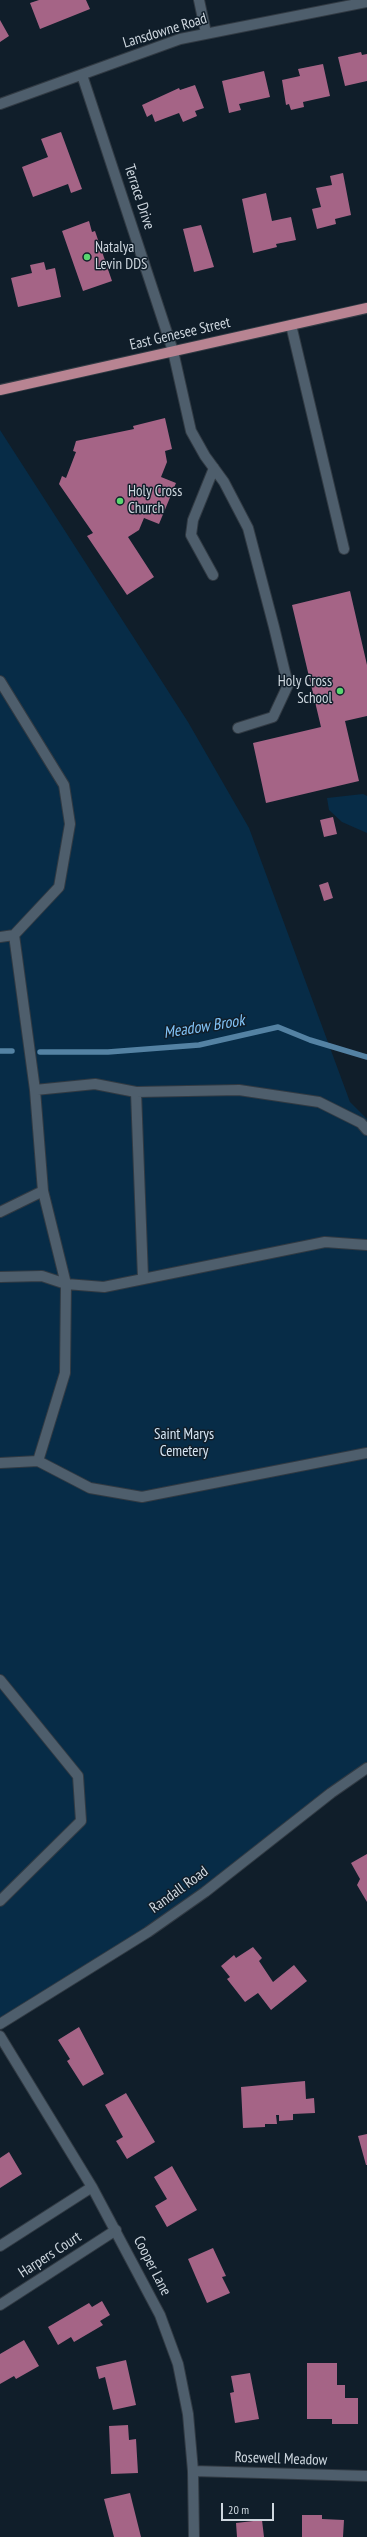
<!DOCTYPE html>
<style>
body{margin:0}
#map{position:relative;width:367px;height:2537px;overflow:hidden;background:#101e2a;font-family:"PT Sans Narrow",sans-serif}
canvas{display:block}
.scale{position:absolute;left:221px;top:2503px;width:53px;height:18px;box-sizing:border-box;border:2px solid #ced7df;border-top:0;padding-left:5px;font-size:12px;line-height:14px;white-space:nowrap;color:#ced7df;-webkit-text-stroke:3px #101e2a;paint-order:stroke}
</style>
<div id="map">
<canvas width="367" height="2537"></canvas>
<div class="scale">20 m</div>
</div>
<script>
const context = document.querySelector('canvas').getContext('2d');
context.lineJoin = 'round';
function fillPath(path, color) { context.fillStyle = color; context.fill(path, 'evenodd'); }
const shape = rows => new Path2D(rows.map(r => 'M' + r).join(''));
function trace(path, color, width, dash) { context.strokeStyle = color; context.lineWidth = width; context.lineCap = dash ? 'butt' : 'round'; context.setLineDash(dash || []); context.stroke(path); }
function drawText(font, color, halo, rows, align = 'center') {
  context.font = font + ' "PT Sans Narrow",sans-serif'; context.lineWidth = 3; context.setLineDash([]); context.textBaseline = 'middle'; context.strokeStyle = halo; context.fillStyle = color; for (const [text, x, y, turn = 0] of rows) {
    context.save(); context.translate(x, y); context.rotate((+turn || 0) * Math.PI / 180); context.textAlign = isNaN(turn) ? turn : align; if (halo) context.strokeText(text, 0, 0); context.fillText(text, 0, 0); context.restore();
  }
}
fillPath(shape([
 [0,430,188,722,249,828,350,1102,367,1119,367,1768,205,1892,0,2024],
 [363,794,367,796,367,833,342,822,329,810,327,798]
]), '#072c47');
trace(shape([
 [0,1051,12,1051],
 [40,1052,108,1052,199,1045,278,1027,310,1040,367,1057]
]), '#5482a3', 5.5);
fillPath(shape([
 [39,0,86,0,90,9,40,29,30,3],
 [0,20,9,36,0,42],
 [361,52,362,55,367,54,367,81,345,86,338,57],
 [323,64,330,96,303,102,304,107,291,110,289,104,286,105,282,80,300,76,298,69],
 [264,71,270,97,239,104,241,110,229,113,222,81],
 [195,85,204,108,195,111,197,116,183,122,179,113,155,122,152,114,147,117,142,105,179,88,180,90],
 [61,132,82,189,71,193,68,184,33,197,22,167,48,157,41,139],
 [343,173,351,215,335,219,336,224,317,229,312,209,321,207,316,188,332,185,330,176],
 [266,193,272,221,291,217,296,240,276,244,277,247,253,253,242,199],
 [89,221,92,232,95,231,112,281,83,291,62,231],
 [201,225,214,267,194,272,183,229],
 [44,262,46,270,55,268,61,297,18,307,11,278,32,273,30,265],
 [165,418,172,449,165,451,167,462,161,477,176,483,159,524,144,518,139,530,128,537,154,577,127,595,87,536,93,533,59,484,62,476,66,478,76,452,73,451,76,441,134,429,133,426],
 [350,591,367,665,367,716,345,721,359,781,266,803,253,743,321,727,292,605],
 [333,817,337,834,324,837,320,820],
 [328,882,333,898,324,901,319,885],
 [367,1854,367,1902,357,1885,360,1879,351,1863],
 [253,1947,262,1958,259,1961,273,1982,294,1965,307,1981,271,2010,258,1993,245,2002,227,1979,230,1977,221,1966,234,1955,236,1958],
 [79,2027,104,2074,83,2086,67,2061,70,2059,58,2040],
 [305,2081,306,2099,314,2098,315,2113,293,2114,293,2120,279,2121,279,2115,276,2115,277,2124,265,2124,265,2127,243,2128,241,2087],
 [126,2093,155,2142,127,2159,116,2141,123,2137,105,2105],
 [367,2134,367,2165,366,2165,358,2136],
 [9,2152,22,2174,0,2188,0,2158],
 [172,2166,197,2210,167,2227,155,2206,167,2199,154,2177],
 [213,2248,226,2276,222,2277,230,2293,207,2303,188,2259],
 [102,2301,110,2315,100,2321,103,2325,74,2342,71,2337,58,2345,48,2327,89,2303,92,2307],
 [24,2340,39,2366,16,2379,14,2376,0,2384,0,2354],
 [126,2360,136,2405,113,2410,105,2377,99,2379,96,2367],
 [307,2363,337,2363,337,2385,345,2385,345,2398,358,2398,358,2424,332,2424,332,2419,307,2419],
 [250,2373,259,2419,235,2423,230,2393,234,2392,231,2376],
 [128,2425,129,2440,136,2439,138,2473,111,2474,109,2426],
 [130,2493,141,2537,114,2537,104,2499],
 [302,2515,322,2515,322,2519,344,2520,343,2537,302,2537],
 [262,2520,264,2537,237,2537,236,2523]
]), '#a56486');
const minor = shape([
 [199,0,206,33],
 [82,75,173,351,191,431,205,456,224,482,248,528,274,627,288,685,273,717,238,728],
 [0,104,180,39,367,2],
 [291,325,344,549],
 [213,575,191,535,193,520,214,468],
 [0,681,64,785,70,824,59,887,14,935,0,937],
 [14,935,35,1090,43,1191,66,1284,65,1373,38,1461,90,1488,142,1497,367,1453],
 [35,1090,95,1084,136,1092,239,1090,319,1102,361,1123,367,1130],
 [136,1092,143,1278],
 [0,1212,43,1191],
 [0,1277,42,1276,66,1284,104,1287,325,1242,367,1245],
 [0,1463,38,1461],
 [0,1680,78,1776,81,1821,0,1901],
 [0,2024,148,1932,205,1892,331,1793,367,1768],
 [0,2036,92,2187,160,2315,178,2364,188,2414,193,2471,194,2537],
 [0,2246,92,2187],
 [0,2305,116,2230],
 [193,2471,367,2476]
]);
const major = shape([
 [0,390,367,308]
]);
trace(minor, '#313a43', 12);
trace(major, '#313a43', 12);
trace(minor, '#4e5e6c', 10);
trace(major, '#b88492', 10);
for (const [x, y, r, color] of [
 [87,257,4,"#59d56f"],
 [120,501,4,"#59d56f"],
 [340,691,4,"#59d56f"]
]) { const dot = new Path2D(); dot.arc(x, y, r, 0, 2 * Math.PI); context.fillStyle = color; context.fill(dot); trace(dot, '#101e2a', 1.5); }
drawText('15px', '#ced7df', '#101e2a', [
 ["Lansdowne Road",165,31,-17],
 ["Terrace Drive",139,197,72],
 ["East Genesee Street",180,334,-13],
 ["Randall Road",179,1890,-36],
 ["Harpers Court",50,2255,-33],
 ["Cooper Lane",152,2266,63],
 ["Rosewell Meadow",281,2459,2]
]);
drawText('15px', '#ced7df', '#101e2a', [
 ["Natalya",95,248],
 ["Levin DDS",95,265],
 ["Holy Cross",128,492],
 ["Church",128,509],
 ["Holy Cross",332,682,"right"],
 ["School",332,699,"right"]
], 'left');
drawText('15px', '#d6e5f3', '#101e2a', [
 ["Saint Marys",184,1435],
 ["Cemetery",184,1452]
]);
drawText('italic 16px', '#84c6fa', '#101e2a', [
 ["Meadow Brook",204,1027,-9]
]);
</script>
